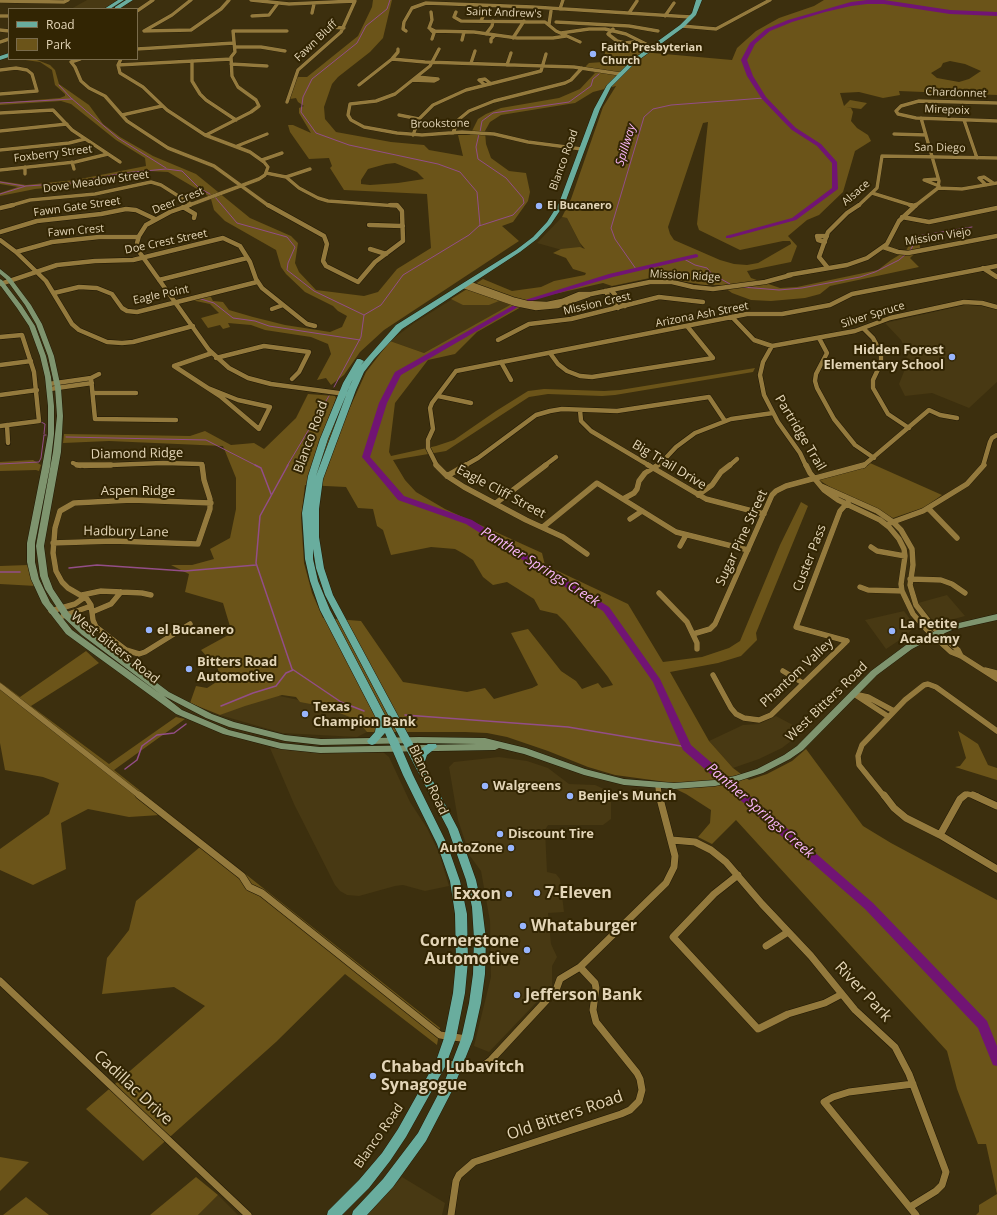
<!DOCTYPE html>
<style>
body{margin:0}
#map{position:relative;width:997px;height:1215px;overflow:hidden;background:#3c2f0e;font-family:"Open Sans",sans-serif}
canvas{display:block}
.legend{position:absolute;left:8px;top:8px;width:130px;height:52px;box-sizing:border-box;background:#322503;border:1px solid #796b4b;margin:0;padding:5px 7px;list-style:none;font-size:12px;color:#e3d5b7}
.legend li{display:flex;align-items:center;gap:8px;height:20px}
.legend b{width:20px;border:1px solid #796b4b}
</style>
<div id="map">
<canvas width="997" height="1215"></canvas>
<ul class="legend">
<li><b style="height:5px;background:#69ad9e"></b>Road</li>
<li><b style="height:11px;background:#6b5419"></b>Park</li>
</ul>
</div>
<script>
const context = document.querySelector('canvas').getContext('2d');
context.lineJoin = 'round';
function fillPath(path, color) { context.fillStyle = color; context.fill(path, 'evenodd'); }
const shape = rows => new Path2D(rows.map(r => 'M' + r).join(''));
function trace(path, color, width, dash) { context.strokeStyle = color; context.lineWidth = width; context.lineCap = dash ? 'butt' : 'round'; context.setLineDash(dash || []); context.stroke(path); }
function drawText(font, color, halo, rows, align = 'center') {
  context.font = font + ' "Open Sans",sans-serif'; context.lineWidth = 4; context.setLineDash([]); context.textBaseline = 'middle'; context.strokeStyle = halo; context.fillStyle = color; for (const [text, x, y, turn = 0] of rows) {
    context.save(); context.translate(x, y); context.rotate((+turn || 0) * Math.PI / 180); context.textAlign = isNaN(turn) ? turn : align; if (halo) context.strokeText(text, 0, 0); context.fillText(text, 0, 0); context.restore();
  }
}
fillPath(shape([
 [87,0,118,0,104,9,71,9],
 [562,217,567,218,587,257,537,243],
 [467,290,511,305,424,353,390,341,414,323],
 [965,305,977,305,997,309,997,382,969,408,932,393,905,396,899,384,907,364,906,350,901,340,885,323],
 [947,595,965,616,936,624,918,603],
 [904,611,915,626,907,635,886,649,865,620],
 [270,694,323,705,364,721,367,732,357,737,282,733,220,715],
 [776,716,804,731,782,748,759,759,733,768,709,741,743,725,759,724],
 [270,748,329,753,383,752,389,757,410,802,427,828,439,853,449,886,425,891,403,885,395,886,359,896,347,895,340,891,335,885,294,804],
 [499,757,527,761,548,768,569,784,595,785,604,789,611,798,611,819,603,825,548,825,545,830,547,872,556,874,560,879,564,912,548,913,551,944,557,957,552,966,552,986,489,1052,474,1046,491,977,490,921,481,871,470,856,458,820,449,767,454,762],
 [402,1177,445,1203,442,1215,367,1215],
 [218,1195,238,1215,198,1215]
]), '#483913');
fillPath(shape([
 [373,0,392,0,383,38,370,52,338,77,332,84,324,107,325,119,336,132,391,142,424,145,429,150,463,156,458,135,470,135,478,119,486,114,501,108,559,98,580,89,595,73,585,67,589,63,603,62,606,48,640,50,653,53,732,60,737,48,756,31,779,18,814,6,824,0,997,0,997,95,899,91,900,95,883,98,859,92,840,93,844,106,850,100,867,103,861,109,846,107,851,108,853,112,851,121,857,128,868,135,871,141,855,151,843,192,819,215,807,220,788,236,797,246,791,262,747,271,751,278,780,288,797,287,878,270,891,260,906,251,914,235,919,238,920,248,910,258,919,267,830,286,820,294,805,298,771,301,751,300,732,293,721,285,705,285,662,278,650,278,612,286,603,283,537,298,477,332,455,354,428,360,395,403,389,452,391,456,436,446,454,440,496,411,528,391,544,389,604,391,620,390,755,368,753,372,615,395,602,396,548,394,529,397,446,451,393,460,405,480,416,492,445,509,542,553,545,565,628,604,663,662,702,657,729,648,740,641,780,545,801,502,808,506,756,633,757,640,741,656,718,663,670,672,709,741,733,768,749,780,767,774,792,761,806,749,863,826,891,843,997,900,997,1215,976,1215,979,1212,979,1205,997,1194,986,1144,978,1144,957,1089,947,1051,736,820,712,844,698,837,710,823,711,810,686,794,659,781,615,775,588,767,548,751,507,737,487,733,465,732,367,732,358,721,350,717,321,706,300,702,296,697,282,695,245,706,220,715,190,703,196,686,207,688,218,681,218,669,201,650,232,633,223,603,185,592,189,574,171,565,192,565,214,559,210,549,230,538,236,509,236,478,223,446,109,441,63,443,64,434,190,436,205,431,231,445,254,443,264,449,296,418,308,394,335,396,336,398,327,422,343,423,366,372,390,341,424,353,510,305,499,301,489,305,463,305,451,299,483,279,512,291,541,287,554,281,585,275,586,273,573,269,566,258,553,253,561,249,580,247,585,249,580,243,567,218,562,217,571,199,603,107,616,86,593,92,575,103,501,115,490,122,485,131,486,144,491,158,509,171,526,173,530,192,528,201,513,222,502,226,519,241,384,330,360,352,344,375,331,385,326,378,317,380,331,354,328,344,311,337,265,330,251,325,228,323,230,327,223,329,220,325,208,328,201,318,219,313,210,304,191,300,210,295,213,301,223,302,229,310,253,317,285,325,330,332,342,327,347,316,338,311,333,306,305,292,286,274,281,267,276,250,225,221,214,210,211,199,207,195,168,172,149,171,86,184,35,189,0,196,0,193,18,187,0,184,0,181,26,185,75,180,146,166,145,158,116,140,71,104,61,101,0,105,0,103,60,98,65,96,65,94,55,85,52,70,40,62,18,59,37,60,50,65,55,70,59,84,89,105,103,124,120,137,153,156,196,174,250,218,291,236,298,243,295,263,299,272,316,290,364,296,378,292,397,269,431,248,427,194,344,190,330,168,332,166,329,158,309,159,290,132,288,125,293,125,311,133,299,113,299,108,304,106,298,102,296,98,290,99,296,77,307,77,358,36,372,7],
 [950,61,965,64,981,71,969,79,959,82,937,78,931,73,941,67,943,63],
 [708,122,697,224,699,230,740,250,783,241,790,241,791,243,791,244,758,263,747,265,734,264,720,260,674,240,670,234,668,227,703,123],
 [395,163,417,172,424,179,398,183,370,185,361,184,361,180,368,169,386,164],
 [305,485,346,487,358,508,373,509,377,526,383,530,391,555,431,547,455,549,464,554,473,560,483,577,493,585,507,582,534,599,540,610,557,614,565,622,608,677,613,685,602,688,598,683,582,689,576,681,561,671,528,629,511,633,538,685,532,688,494,699,485,688,467,692,403,682,361,621,323,618,312,593,304,563,301,518],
 [33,460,41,465,39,471,36,470,0,471,0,462],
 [870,463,942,495,925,507,893,518,838,492,819,480,864,467],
 [28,565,36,586,0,584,0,566],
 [86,651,99,663,31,706,109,764,176,717,185,719,114,770,440,1028,437,1045,345,974,276,1042,143,1161,86,1109,205,1006,174,987,102,994,107,958,129,930,136,901,200,847,160,815,129,817,88,809,61,823,66,869,33,885,0,870,0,849,49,814,59,783,43,777,5,770,0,743,0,682,20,697],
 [958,731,978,744,988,765,997,768,997,780,955,767,960,766,966,758],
 [0,1157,29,1162,0,1191],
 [196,1177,218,1195,198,1215,150,1215],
 [26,1197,49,1215,3,1215]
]), '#6b5419');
trace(shape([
 [59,85,71,98,118,138,166,168],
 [0,103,72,99],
 [480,132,482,121,493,113,569,102,591,86,593,79,599,74],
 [479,134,476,147,478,159,506,178,523,198,524,203,513,215,479,226],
 [0,182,24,186],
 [0,194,26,186,72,183,123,173,166,169,182,171,199,188,210,194],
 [215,197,237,223,287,237,295,247,288,263,287,270,314,291,364,315],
 [910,251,918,236,972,227],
 [684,259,695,265,707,268,712,274,730,284],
 [636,269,615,239,611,228,644,117,653,109,671,105,764,98],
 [742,287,779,290,802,288,860,277,875,272,899,260,906,254],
 [201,299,214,303,233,318,255,321,269,326,360,340],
 [334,387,361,337,364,315,381,305,403,275,469,235,480,225,477,192,460,172,438,164,349,145,316,133,301,112,303,97,312,79,357,43,366,26,387,9,390,0],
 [41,422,45,424,44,434],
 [66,437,206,440,257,466],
 [0,464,39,462,41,458,44,435,46,435],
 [287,466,329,396]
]), '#934e88', 1);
trace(shape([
 [255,465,261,468,271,494],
 [288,465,260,516,256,563,292,669,341,702,364,711],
 [69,568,97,565,185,571,256,565],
 [0,572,20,572],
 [221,706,253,693,276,686,286,673,293,670],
 [405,715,568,727,687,747],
 [125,769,137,760,142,746,157,735,174,733,186,724]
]), '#934e88', 1.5);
fillPath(shape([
 [867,0,884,0,950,10,997,12,997,16,950,14,884,4,867,4,851,6,825,12,792,22,770,31,755,44,747,60,753,76,766,97,787,119,796,128,821,144,837,162,838,189,796,220,730,238,726,238,726,236,792,218,832,188,832,163,817,146,792,130,783,121,762,99,747,76,741,60,750,43,766,29,788,20,851,2,867,0],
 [696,254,698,255,698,257,613,277,525,303,522,301,609,274,696,254],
 [516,304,520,306,518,307,401,375,387,403,370,457,404,496,472,520,609,607,660,679,691,745,873,903,987,1021,997,1046,997,1066,993,1065,978,1028,865,909,683,750,653,682,603,611,466,524,398,500,362,457,379,403,395,372,516,304]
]), '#711474');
const streetFar3 = shape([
 [251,0,289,4,355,1,341,32,298,70,287,102],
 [0,1,64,2,68,0],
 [560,9,563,0],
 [137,11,153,0],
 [431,12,432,20,429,28,435,31,474,32,517,38,553,38,566,36],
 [456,12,454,17,461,21,545,22,556,31,580,42],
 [312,13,314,4],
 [629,13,637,1],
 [0,16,9,16],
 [252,16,269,15,278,3],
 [665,16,674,3],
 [481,21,484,14],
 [556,22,629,26,658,31],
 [549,24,551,11],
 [682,26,716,29,770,0],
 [328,27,344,28],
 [613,29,608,34,617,41,625,43,633,42],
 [0,30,9,31],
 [431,30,434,33,432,39],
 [144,31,191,30,221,9,229,0],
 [144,31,172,15,191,0],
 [406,31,403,29,404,22,412,8,426,3,533,7,691,17],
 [561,33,589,29,605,29,626,34,652,47],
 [486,34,492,26,493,21],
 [513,38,524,21],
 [462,40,464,32],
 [0,42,9,39],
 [491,42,491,39,495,35],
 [235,47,261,47,285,51],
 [137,49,234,43],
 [439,49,430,66,395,94,376,101,350,104,348,115,351,120,364,127,397,133,422,135,462,132,494,134,528,142,582,149],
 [80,59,71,62,75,67,81,81,89,88,105,96,127,121,168,148,214,166,269,206],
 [121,59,118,65,120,73,143,87,167,110,205,135,250,152,264,162,268,167,265,175,259,179,187,206],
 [392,59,425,62,574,67,620,74],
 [192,61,192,81,200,94,206,100,236,120],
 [471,63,475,51],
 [231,64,267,66],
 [118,65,231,59],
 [507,65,511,53],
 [0,70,16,68,27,70,32,74,37,91,0,94],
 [413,80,434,81,438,79,417,77],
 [359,85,392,59,398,52,398,49],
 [485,85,479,80,485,79,491,84],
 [997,103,919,101,901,106,896,111,898,114,916,118,997,121],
 [0,113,53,110,72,130,120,162],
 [122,115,162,106],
 [399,115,419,119],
 [964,120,977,158],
 [0,131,67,124],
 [453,133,458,120,469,111,494,101,565,83,571,80,582,68],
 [894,134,926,135],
 [206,135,251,112,259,106,256,100,238,87,232,76,231,57,235,52,233,31,287,31],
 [413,135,419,119,433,105,466,90,541,71,546,54],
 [237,146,267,134],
 [0,150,69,143,85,139],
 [262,160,282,153],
 [72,162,74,169],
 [25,167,25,174],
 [0,170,75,162,108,154],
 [266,173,286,177,299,188,318,198,328,201,397,206],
 [286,177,310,169],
 [938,179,924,180,939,186],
 [986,185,979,178,984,177,993,183],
 [938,188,962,189,997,183],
 [872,193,914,206],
 [9,206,30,200,95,194,151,182,161,185,191,204],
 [858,206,877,188,882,156,997,158],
 [915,206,938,188,939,181,921,118]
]);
const streetFar2 = shape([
 [190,205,170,212,146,225,139,236,137,243,140,253,209,350,229,368,248,378,271,384,346,394],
 [268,205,324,236,327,244,323,261,326,266,358,282,375,262,403,241,402,211,397,205,390,205],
 [910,205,915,206],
 [183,207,195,214,194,218],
 [0,208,13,205],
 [902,217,929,222,997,208],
 [369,225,403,226],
 [0,232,37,221,101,214,126,209,136,210,155,219],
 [0,240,16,252,46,281,72,324,79,330,107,342,122,343,133,342,193,326],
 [825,242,818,240,817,236,827,236],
 [883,247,898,252,908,253,997,236],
 [370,249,386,254],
 [16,252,52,242,99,237,138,237],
 [828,268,819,257,828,232,847,213,859,205],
 [983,268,997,277],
 [788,275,847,265,867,258,887,244,899,221,916,205],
 [159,280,247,258],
 [468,283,515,300,527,303,547,304,562,301,579,294,591,294,650,282,672,282,693,287,713,289,765,282,791,275],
 [0,284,57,265,95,261,133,260,223,238,240,246,250,262,256,279,262,288,307,324,315,326],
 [464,286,516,304,536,308,558,306,589,295],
 [611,290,625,306],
 [605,291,618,308],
 [54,293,79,287,97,288,112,294,122,308,127,311,137,312,257,282],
 [272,309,283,305],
 [732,317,754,340,772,346],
 [864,329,873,338,881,353,881,363,873,380,873,388,888,414,909,428],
 [0,337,22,335,34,372,39,421,0,426],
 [819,338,827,353,816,374,815,381,817,388,834,419,855,445,874,458],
 [498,340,529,324,571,319,659,297,703,302],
 [550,353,558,364,567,371,580,376,592,377,713,358,687,326],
 [216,358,264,346,309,352,299,372,292,379],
 [501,362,511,380],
 [0,365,31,361],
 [99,374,91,378,95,419,176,420],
 [49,384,91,378],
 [208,388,238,400,270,407,259,429,220,396,174,366,212,353],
 [50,389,92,383],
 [93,393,136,393],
 [0,395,37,390],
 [438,396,471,403],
 [580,410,581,421,591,431,650,466],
 [7,425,8,443],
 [73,463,80,466],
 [84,466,163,463,202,464,202,466],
 [437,466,428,448,428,440,433,429,430,408,432,403,456,371,747,314,782,314,830,305,852,294,997,266],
 [464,466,478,458,536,415,550,411,562,409,617,411,709,397,725,421],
 [544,466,556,457],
 [656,466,662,462,676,447,695,433,731,419,773,413],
 [729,466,737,459],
 [806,466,800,453,778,422,764,395,760,375,763,362,772,346,855,331,890,318,964,302,982,303,997,307],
 [863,466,929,410,940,415,957,418],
 [983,466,990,442,992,438,997,435]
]);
const streetFar1 = shape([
 [77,465,111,465],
 [436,465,447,476,464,487,526,520,563,537,587,554],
 [648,465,706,499,764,514],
 [806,465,810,473,824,490,838,500,880,520,889,527,899,539,904,549,905,556,901,584,902,591,913,614,926,629,951,652,961,656,997,679],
 [447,476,466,465],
 [821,486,877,511,893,522,901,530,912,549,913,565,910,585,916,605,933,627,958,650,961,656],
 [698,495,712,485,721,472,730,465],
 [623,499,634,493,637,489,639,481,645,473,658,465],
 [496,503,546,465],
 [928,508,957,538],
 [630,519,642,511],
 [890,523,923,511,967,484,984,465],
 [543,527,597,483,676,532,748,550],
 [53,543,113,541,198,544,210,509,210,499,204,480,202,465],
 [680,546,686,535],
 [871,547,877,551,905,556],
 [910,579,941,580,952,584,965,593],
 [860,587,868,590,902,591],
 [659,593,687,622,697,643,697,649],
 [82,595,101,591,142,593,151,595],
 [51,611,75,604,85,597],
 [92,612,111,604,121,592],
 [63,616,91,606],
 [190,624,145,652,139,654,126,650,96,627,93,620,91,605,87,599,68,588,62,582,56,571,53,553,55,528,60,511,74,503,132,500,211,503],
 [693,634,710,629,715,624,772,495,776,491,786,486,864,465],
 [847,641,796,627,840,511,848,502],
 [985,670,997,673],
 [783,671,803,683],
 [713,675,731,708,736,714,744,718,759,720,771,715,847,641],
 [0,686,140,796],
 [889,717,854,694,868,697,894,711],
 [658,786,659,796],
 [884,796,859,765,858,756,862,745,905,700,924,685,928,684,936,687,997,731],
 [964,796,967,794,977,796]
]);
const street = shape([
 [139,795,242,876,249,887,262,893,440,1035,467,1039],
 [884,795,894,808,906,818,940,835],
 [965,795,960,799,940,835,997,869],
 [973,795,997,806],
 [672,840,695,842,711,850,726,862,762,904,811,956,855,1010,895,1047,909,1074,946,1172,942,1185,936,1191,910,1207],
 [738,875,714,894,673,937,758,1029,788,1014,825,1003,842,994],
 [766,946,788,932],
 [0,981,248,1215],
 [441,1063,475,1068,483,1066,491,1060,556,990,560,979,580,967,666,883,674,867,675,856,659,795],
 [913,1084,849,1092,833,1097,824,1102,916,1215],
 [451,1215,456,1181,459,1175,474,1162,621,1114,630,1110,639,1101,642,1090,640,1079,637,1073,596,1022,593,1010,596,988,595,983,580,967]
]);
const secondary = shape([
 [0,269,10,277,31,305,42,324,54,356,61,388,63,416,61,452,44,546,48,576,53,589,69,613,88,631,169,692,212,714,234,722,285,735,321,739,419,737,485,738,526,748,585,769,624,779,674,783,715,780,735,776,757,769,784,755,797,746,871,671,906,645,923,636,950,625,997,614,997,620,952,630,929,640,912,649,877,675,803,750,790,759,763,773,735,782,715,786,674,789,624,785,584,775,524,754,499,748,495,750,320,753,281,749,223,734,176,714,66,634,42,603,31,579,27,562,27,543,42,467,48,434,48,406,45,377,40,356,29,326,17,308,0,285,0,279,2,280,22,306,35,326,46,356,51,377,54,406,54,434,50,467,35,543,35,562,39,579,50,602,72,630,159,693,82,635,63,617,45,589,40,576,36,546,53,452,57,416,55,388,48,356,36,324,25,305,6,279,0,274,0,269],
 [164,696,206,718,229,727,285,741,321,745,419,743,476,744,320,747,281,743,229,730,182,710,164,696]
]);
const primary = shape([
 [118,0,124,0,110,9,104,9,118,0],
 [126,0,133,0,119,9,115,9,115,7,126,0],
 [696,0,702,0,696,15,684,27,636,62,611,87,600,109,565,203,551,224,537,239,520,252,402,329,374,359,364,372,356,390,323,479,319,509,319,537,324,568,333,595,418,753,419,750,428,744,436,744,437,747,427,755,424,764,458,829,476,880,482,907,486,939,485,974,481,1003,473,1039,453,1089,426,1141,393,1187,367,1215,352,1215,353,1211,383,1179,418,1133,444,1083,461,1039,469,1003,473,974,474,939,472,907,466,880,448,829,325,595,316,568,313,549,313,559,318,581,330,610,398,740,413,775,447,844,460,881,463,895,467,914,468,961,465,993,456,1038,445,1067,406,1137,390,1161,369,1188,342,1215,327,1215,328,1211,359,1180,382,1153,398,1129,436,1061,444,1038,453,993,456,961,455,914,450,881,437,844,403,775,385,733,375,744,372,745,369,744,367,741,375,732,377,720,320,610,310,581,305,559,302,513,308,476,320,439,343,383,357,359,360,359,364,361,361,365,396,325,516,250,533,237,547,222,559,203,594,109,607,85,632,60,680,25,692,13,696,0],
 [353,379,348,390,316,476,328,439,351,383,353,379],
 [9,53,9,57,0,60,0,56,9,53]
]);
trace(streetFar3, '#201805', 4);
trace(streetFar2, '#201805', 5.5);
trace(streetFar1, '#201805', 6);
trace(street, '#201805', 8);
trace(secondary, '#201805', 1);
trace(primary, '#201805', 1);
trace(streetFar3, '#947a3d', 3.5);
trace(streetFar2, '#947a3d', 4.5);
trace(streetFar1, '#947a3d', 5.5);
trace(street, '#947a3d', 7);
fillPath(secondary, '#7e946e');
fillPath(primary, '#69ad9e');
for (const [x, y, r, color] of [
 [593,54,4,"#98b5fd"],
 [539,206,4,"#98b5fd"],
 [952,357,4,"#98b5fd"],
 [149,630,4,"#98b5fd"],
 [892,631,4,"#98b5fd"],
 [189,669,4,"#98b5fd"],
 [305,714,4,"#98b5fd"],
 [485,786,4,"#98b5fd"],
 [570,796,4,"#98b5fd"],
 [500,834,4,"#98b5fd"],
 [511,848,4,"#98b5fd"],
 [537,893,4,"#98b5fd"],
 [509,894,4,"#98b5fd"],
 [523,926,4,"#98b5fd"],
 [527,950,4,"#98b5fd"],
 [517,995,4,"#98b5fd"],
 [373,1076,4,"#98b5fd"]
]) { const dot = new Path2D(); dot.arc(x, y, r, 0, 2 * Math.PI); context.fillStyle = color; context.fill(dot); trace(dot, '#322503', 1.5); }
drawText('11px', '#e3d5b7', '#322503', [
 ["Saint Andrew's",504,13,2],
 ["Fawn Bluff",316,41,-44],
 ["Chardonnet",956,93,2],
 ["Mirepoix",947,110,2],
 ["Brookstone",440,124,-1],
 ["San Diego",940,148,1],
 ["Foxberry Street",53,154,-7],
 ["Blanco Road",564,160,-70],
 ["Dove Meadow Street",96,182,-8],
 ["Alsace",856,193,-41],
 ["Deer Crest",178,201,-22],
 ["Fawn Gate Street",77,207,-8],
 ["Fawn Crest",76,231,-5],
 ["Mission Viejo",938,237,-9],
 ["Doe Crest Street",166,242,-12],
 ["Mission Ridge",685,276,3],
 ["Eagle Point",161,295,-12],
 ["Mission Crest",597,304,-13],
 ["Arizona Ash Street",702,315,-11],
 ["Silver Spruce",873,315,-17]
]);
drawText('bold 11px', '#e3d5b7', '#322503', [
 ["Faith Presbyterian",601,48],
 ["Church",601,61],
 ["El Bucanero",547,206]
], 'left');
drawText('italic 12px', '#fab6f9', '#322503', [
 ["Spillway",626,145,-73]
]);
drawText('bold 13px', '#e3d5b7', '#322503', [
 ["Hidden Forest",944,350,"right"],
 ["Elementary School",944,365,"right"],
 ["La Petite",900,624],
 ["Academy",900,639],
 ["el Bucanero",157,630],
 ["Bitters Road",197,662],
 ["Automotive",197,677],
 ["Texas",313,707],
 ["Champion Bank",313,722],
 ["Walgreens",493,786],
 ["Benjie's Munch",578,796],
 ["Discount Tire",508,834],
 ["AutoZone",503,848,"right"]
], 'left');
drawText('13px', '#e3d5b7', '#322503', [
 ["Partridge Trail",800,433,59],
 ["Blanco Road",311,437,-70],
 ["Diamond Ridge",137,454,-1],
 ["Big Trail Drive",669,465,31],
 ["Aspen Ridge",138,491],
 ["Eagle Cliff Street",501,492,28],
 ["Hadbury Lane",126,532,1],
 ["Sugar Pine Street",742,538,-65],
 ["Custer Pass",810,558,-69],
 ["West Bitters Road",115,648,38],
 ["Phantom Valley",797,673,-43],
 ["West Bitters Road",827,702,-44],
 ["Blanco Road",428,780,65],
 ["Blanco Road",379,1136,-55]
]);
drawText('italic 14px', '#fab6f9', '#322503', [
 ["Panther Springs Creek",540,567,32],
 ["Panther Springs Creek",760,811,41]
]);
drawText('bold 16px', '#e3d5b7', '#322503', [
 ["7-Eleven",545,893],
 ["Exxon",501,894,"right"],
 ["Whataburger",531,926],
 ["Cornerstone",519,941,"right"],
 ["Automotive",519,959,"right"],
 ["Jefferson Bank",525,995],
 ["Chabad Lubavitch",381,1067],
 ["Synagogue",381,1085]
], 'left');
drawText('16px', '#e3d5b7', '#322503', [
 ["River Park",863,992,47],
 ["Cadillac Drive",133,1088,43],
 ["Old Bitters Road",565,1116,-19]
]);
</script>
